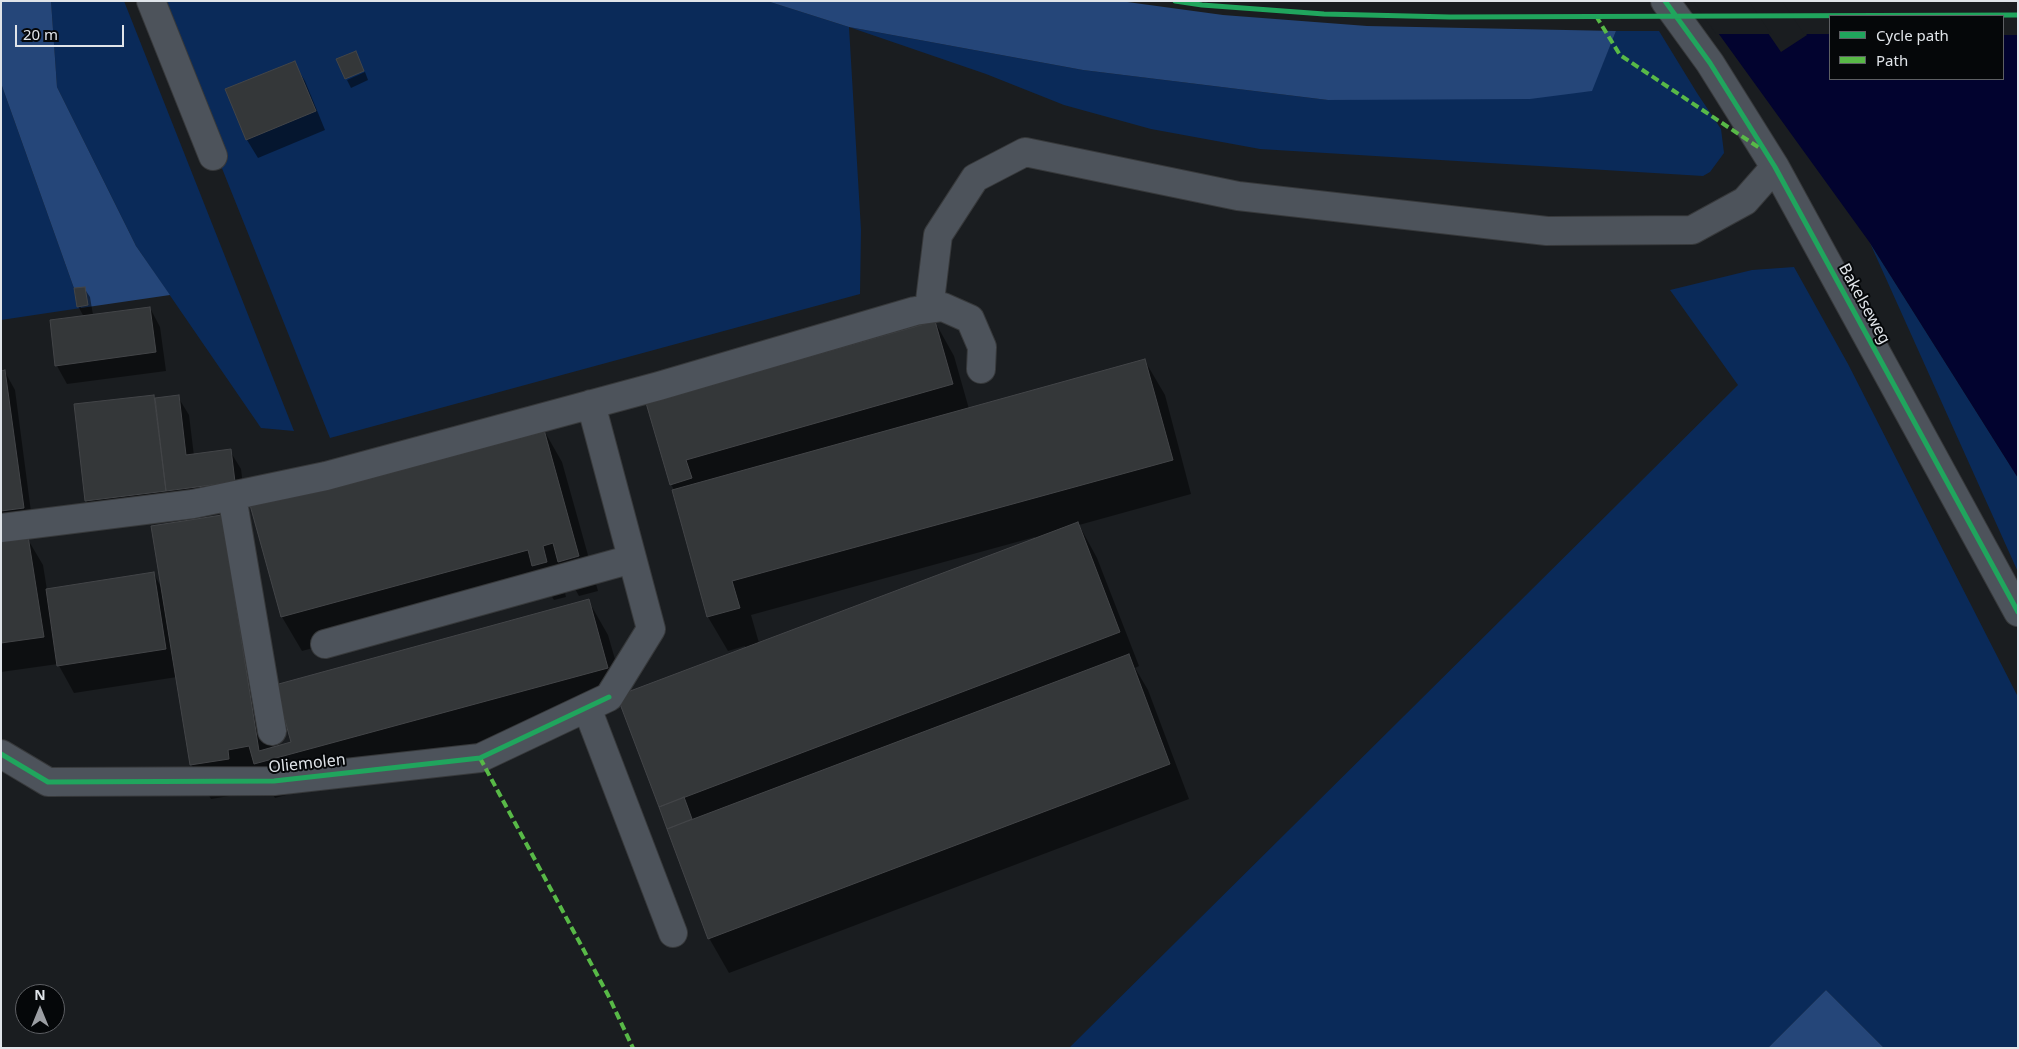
<!DOCTYPE html>
<style>
body{margin:0}
#map{position:relative;width:2019px;height:1049px;overflow:hidden;background:#1a1d20;font-family:"Noto Sans",sans-serif}
canvas{display:block}
.frame{position:absolute;inset:0;border:2px solid #e0e4e9;pointer-events:none}
.legend{position:absolute;left:1829px;top:15px;width:175px;height:65px;box-sizing:border-box;background:#050709;border:1px solid #5d5f63;margin:0;padding:6px 9px;list-style:none;font-size:15px;color:#e0e4e9}
.legend li{display:flex;align-items:center;gap:10px;height:25px}
.legend b{width:25px;border:1px solid #5d5f63}
.north{position:absolute;left:15px;top:984px;width:50px;height:50px;box-sizing:border-box;background:#050709;border:1px solid #5d5f63;border-radius:50%;rotate:0deg;font-size:14px;font-weight:700;line-height:20px;text-align:center;color:#e0e4e9}
.north::after{content:'';display:block;margin:auto;width:18px;height:22px;background:#9b9ea3;clip-path:polygon(50% 0,100% 100%,50% 72%,0 100%)}
.scale{position:absolute;left:15px;top:25px;width:109px;height:22px;box-sizing:border-box;border:2px solid #e0e4e9;border-top:0;padding-left:6px;font-size:15px;line-height:18px;white-space:nowrap;color:#e0e4e9;-webkit-text-stroke:4px #050709;paint-order:stroke}
</style>
<div id="map">
<canvas width="2019" height="1049"></canvas>
<div class="frame"></div>
<ul class="legend">
<li><b style="height:6px;background:#20a55d"></b>Cycle path</li>
<li><b style="height:6px;background:#58b947"></b>Path</li>
</ul>
<div class="north">N</div>
<div class="scale">20 m</div>
</div>
<script>
const context = document.querySelector('canvas').getContext('2d');
context.lineJoin = 'round';
function fillPath(path, color) { context.fillStyle = color; context.fill(path, 'evenodd'); }
const shape = rows => new Path2D(rows.map(r => 'M' + r).join(''));
function trace(path, color, width, dash) { context.strokeStyle = color; context.lineWidth = width; context.lineCap = dash ? 'butt' : 'round'; context.setLineDash(dash || []); context.stroke(path); }
function drawText(font, color, halo, rows, align = 'center') {
  context.font = font + ' "Noto Sans",sans-serif'; context.lineWidth = 4; context.setLineDash([]); context.textBaseline = 'middle'; context.strokeStyle = halo; context.fillStyle = color; for (const [text, x, y, turn = 0] of rows) {
    context.save(); context.translate(x, y); context.rotate((+turn || 0) * Math.PI / 180); context.textAlign = isNaN(turn) ? turn : align; if (halo) context.strokeText(text, 0, 0); context.fillText(text, 0, 0); context.restore();
  }
}
fillPath(shape([
 [51,1,124,1,294,431,261,428,136,246,57,87],
 [155,1,767,1,849,27,1083,70,1328,100,1591,91,1616,31,1659,31,1697,93,1721,129,1724,153,1710,172,1703,176,1260,149,1151,129,1064,105,986,74,849,27,861,230,860,294,330,438],
 [1,78,2,86,81,308,1,320],
 [1870,243,2018,478,2018,572],
 [1794,267,1848,364,2018,697,2018,1048,1884,1048,1826,990,1768,1048,1069,1048,1738,385,1670,290,1752,270]
]), '#0a2a59');
fillPath(shape([
 [1,1,51,1,57,87,136,246,170,295,81,308,2,86],
 [767,1,1120,1,1223,15,1367,26,1616,31,1592,91,1530,99,1328,100,1083,70,849,27],
 [1826,990,1884,1048,1768,1048]
]), '#254679');
fillPath(shape([
 [1695,1,1746,1,1781,52,1807,35,1785,1,2001,1,2018,26,2018,478,1870,243],
 [1830,16,2003,16,2003,79,1830,79]
]), '#02032f');
fillPath(shape([
 [1693,1,1749,1,1771,34,1716,34],
 [1782,1,2004,1,2018,21,2018,35,2003,35,2003,16,1830,16,1830,34,1804,34]
]), '#1a1d20');
fillPath(shape([
 [294,63,305,81,325,130,258,158,247,140],
 [365,72,368,80,351,88,347,80],
 [84,288,90,297,93,315,150,308,160,327,166,371,67,384,57,366,84,317,78,306],
 [935,322,954,356,969,409,1145,361,1165,395,1191,494,1079,525,1097,558,1139,666,1135,668,1148,690,1189,799,729,973,709,938,621,704,275,798,265,781,248,793,211,799,191,764,177,677,74,693,58,664,1,672,1,541,27,538,43,565,47,590,154,574,162,589,241,551,272,749,292,743,588,600,608,635,625,694,746,648,745,646,728,651,708,617,674,490,671,484,648,404],
 [1035,537,1035,539,759,643,751,615],
 [1,372,5,372,15,390,33,527,1,531],
 [154,396,156,399,178,397,189,415,194,456,230,451,241,469,245,501,102,528,87,501],
 [542,427,562,462,598,591,579,596,569,578,562,581,566,597,554,600,545,585,302,651,282,617]
]), '#0007');
const building = shape([
 [356,51,364,71,345,79,336,59,356,51],
 [295,61,316,111,246,140,225,89,295,61],
 [85,287,88,305,77,307,74,288,85,287],
 [150,307,156,352,55,366,50,320,150,307],
 [935,321,953,384,686,460,692,478,670,485,646,403,935,321],
 [1145,359,1173,460,732,581,740,608,707,617,672,490,1145,359],
 [5,370,24,508,1,511,1,371,5,370],
 [154,395,166,491,85,501,74,404,154,395],
 [179,395,186,455,231,449,235,482,166,491,155,398,179,395],
 [543,426,579,556,558,562,553,543,543,546,547,562,532,566,528,550,281,617,250,505,543,426],
 [222,515,259,751,291,742,275,685,589,599,608,668,254,764,249,746,228,750,229,759,190,765,151,526,222,515],
 [1078,522,1120,632,659,807,617,696,1078,522],
 [28,536,44,637,1,643,1,540,28,536],
 [154,572,166,649,57,666,46,589,154,572],
 [1129,654,1170,764,708,939,667,829,1129,654],
 [684,797,692,819,667,829,659,807,684,797]
]);
fillPath(building, '#343739');
trace(building, '#434548', 1);
const minor = shape([
 [151,1,213,156],
 [1665,1,1710,63,1775,167,2018,612],
 [929,309,938,235,975,178,1025,152,1238,196,1547,231,1692,230,1745,201,1775,167],
 [232,496,272,731],
 [1,528,193,504,326,476,659,386,915,311,943,307,970,319,982,347,981,369],
 [325,644,632,559],
 [587,708,673,933],
 [1,754,48,782,274,781,480,758,609,697,651,629,591,404]
]);
trace(minor, '#37393b', 30);
trace(minor, '#4d535b', 28);
trace(shape([
 [1596,16,1620,55,1761,149],
 [480,758,608,995,633,1048]
]), '#58b947', 4, [8, 4]);
trace(shape([
 [1175,1,1202,5,1324,14,1450,17,2018,15],
 [1665,1,1710,63,1775,167,2018,612],
 [1,754,48,782,274,781,480,758,609,697]
]), '#20a55d', 5);
drawText('16px', '#e0e4e9', '#050709', [
 ["Bakelseweg",1864,304,61],
 ["Oliemolen",307,764,-6]
]);
</script>
